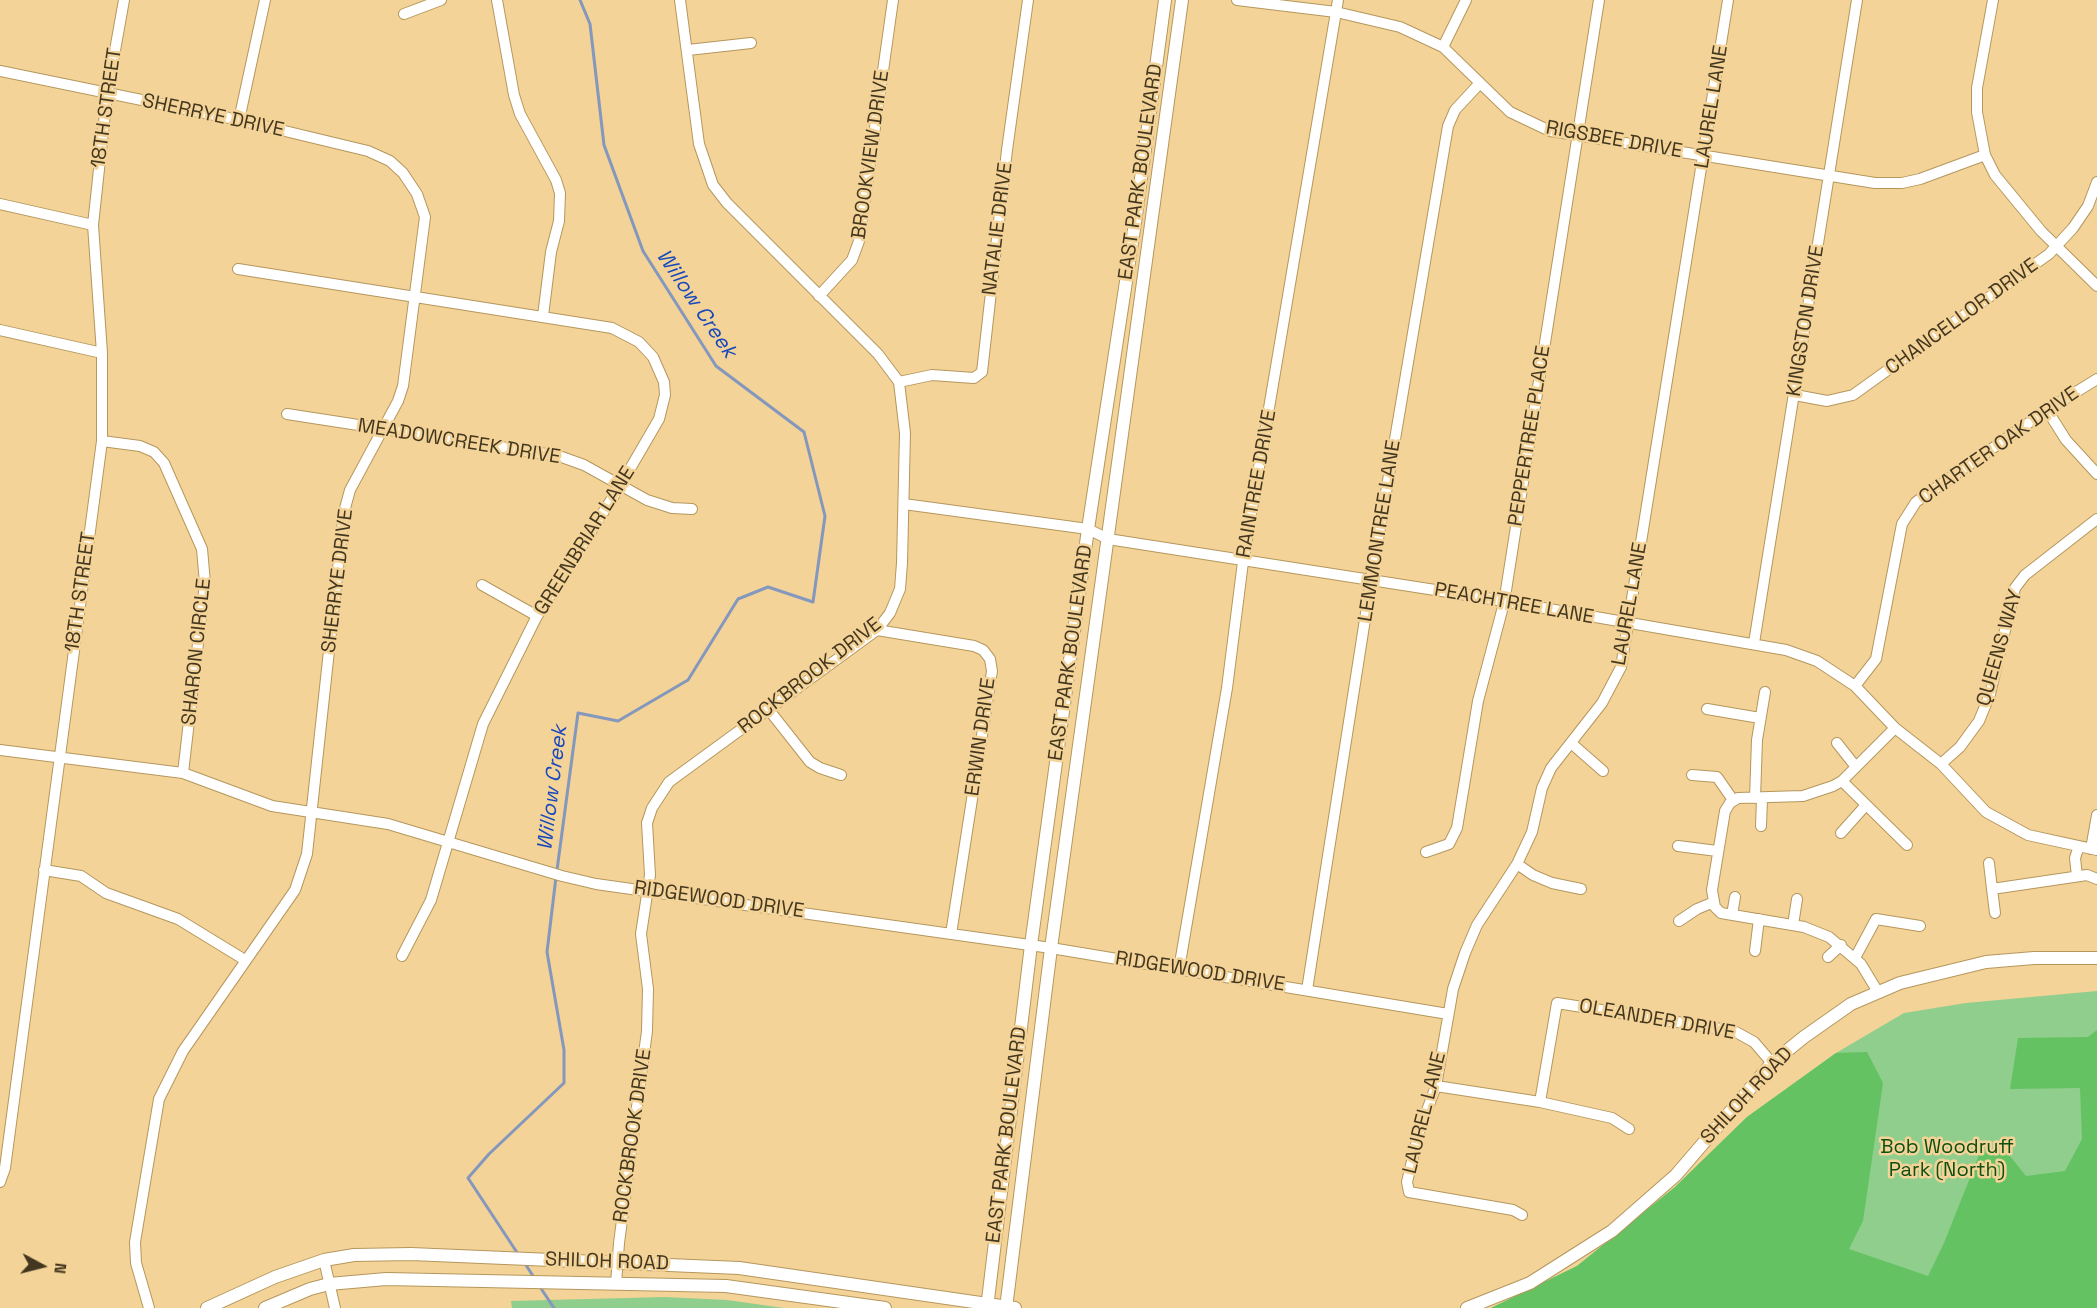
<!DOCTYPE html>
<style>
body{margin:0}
#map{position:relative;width:2097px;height:1308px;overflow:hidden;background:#f3d398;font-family:"Space Grotesk",sans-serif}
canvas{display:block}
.north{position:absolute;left:12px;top:1236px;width:60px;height:60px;-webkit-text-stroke:4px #f3d398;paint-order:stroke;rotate:97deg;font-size:16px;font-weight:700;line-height:24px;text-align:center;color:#44371f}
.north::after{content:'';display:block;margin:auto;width:21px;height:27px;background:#44371f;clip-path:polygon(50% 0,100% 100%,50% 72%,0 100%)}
</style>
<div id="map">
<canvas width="2097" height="1308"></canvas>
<div class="north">N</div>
</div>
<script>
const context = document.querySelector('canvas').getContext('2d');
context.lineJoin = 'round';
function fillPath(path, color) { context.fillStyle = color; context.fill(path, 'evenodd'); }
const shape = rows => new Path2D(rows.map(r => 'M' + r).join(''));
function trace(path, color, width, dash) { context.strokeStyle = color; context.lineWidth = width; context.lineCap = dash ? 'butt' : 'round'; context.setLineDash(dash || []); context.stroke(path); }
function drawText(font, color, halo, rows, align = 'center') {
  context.font = font + ' "Space Grotesk",sans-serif'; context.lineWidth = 5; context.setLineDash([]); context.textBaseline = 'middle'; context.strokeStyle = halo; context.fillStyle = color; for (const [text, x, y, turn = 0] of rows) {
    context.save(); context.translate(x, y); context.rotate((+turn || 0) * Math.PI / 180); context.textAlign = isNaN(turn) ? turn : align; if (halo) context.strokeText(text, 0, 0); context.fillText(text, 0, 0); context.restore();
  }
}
fillPath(shape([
 [2097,991,2097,1308,1491,1308,1577,1266,1675,1187,1747,1117,1836,1053,1904,1013,1966,1003],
 [664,1297,727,1300,784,1308,512,1308,511,1301]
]), '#8fce8c');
fillPath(shape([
 [2097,1030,2097,1308,1491,1308,1577,1266,1675,1187,1747,1117,1836,1053,1867,1052,1883,1083,1863,1221,1849,1249,1928,1276,1944,1243,1983,1145,2010,1156,2026,1176,2065,1171,2082,1139,2080,1088,2010,1089,2018,1038,2088,1037]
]), '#64c262');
trace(shape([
 [557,870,578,713,618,721,688,680,738,599,768,587,813,602,825,516,804,432,716,366,643,251,604,145,590,24,580,0],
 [518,1254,468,1178,489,1154,564,1083,564,1050,547,952,556,877],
 [524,1262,535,1279],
 [540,1287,554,1308]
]), '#8497bc', 3);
const minor = shape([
 [497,0,514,95,520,114,556,180,560,193,559,221,551,252,543,316],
 [1237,0,1336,12,1400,27,1443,47,1510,112,1550,131,1875,183,1902,183,1920,179,1985,155],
 [1993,0,1977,88,1977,112,1985,155,1995,175,2041,231,2097,286],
 [404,14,441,0],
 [1443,47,1466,0],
 [688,50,751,43],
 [0,71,239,120,368,151,390,161,403,173,417,194,425,217,403,386,398,401,350,490,344,512,307,854,295,890,183,1051,159,1099,135,1242,136,1263,149,1308],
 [239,120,265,0],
 [0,204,93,225],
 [238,269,612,328,639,342,653,357,664,382,665,395,659,419,620,486,537,616,483,724,431,900,402,956],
 [819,296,852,260,859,241,893,0],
 [0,330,102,353],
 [899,382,932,375,974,378,982,372,1007,150,1028,0],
 [1795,395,1827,401,1853,395,2049,254,2073,228,2088,206,2097,182],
 [2047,410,2066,440,2097,474],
 [287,414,559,456,584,465,647,500,672,508,692,509],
 [102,441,140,446,154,452,164,463,202,549,205,583,183,773],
 [904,504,1088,529,1108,539,1480,597,1786,650,1817,661,1855,686,1895,728,1941,764,1986,812,2028,835,2097,850],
 [482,585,537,616],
 [877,630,974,646,983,650,990,659,992,671,951,934],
 [1754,643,1857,0],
 [1855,686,1876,659,1902,524,1916,502,2047,410,2097,379],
 [1707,709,1760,718],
 [769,710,810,762,820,768,841,775],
 [1571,743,1603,771],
 [1837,743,1856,767],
 [0,750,183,773,272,806,388,824,562,876,596,884,1051,948,1448,1014],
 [1941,764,1960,747,1979,721,1990,694,2015,588,2025,575,2097,519],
 [1692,775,1717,777,1733,800],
 [1842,781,1907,845],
 [1755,798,1757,740,1765,692],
 [1761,826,1762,799],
 [1841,833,1866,805],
 [1678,846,1717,851],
 [2091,849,2097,815],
 [1426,852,1449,844,1457,828,1478,701,1504,603,1599,0],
 [1989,863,1992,889,2087,875,2097,879],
 [1517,864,1533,875,1552,883,1581,889],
 [44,870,81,876,106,893,178,919,245,960],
 [2077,876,2075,858,2079,846],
 [1992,889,1995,913],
 [1732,915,1735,897],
 [1679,921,1697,909,1714,902],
 [1793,925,1797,899],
 [1755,951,1759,919],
 [1828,957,1841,945],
 [1855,958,1876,919,1920,926],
 [1179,969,1227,688,1243,562,1338,0],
 [1307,990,1371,581,1448,126,1455,110,1480,83],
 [1878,992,1861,964,1829,937,1804,927,1721,913,1715,907,1712,890,1725,811,1730,803,1738,798,1803,796,1833,786,1842,781,1895,728],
 [1436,1086,1540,1102,1612,1118,1629,1129],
 [1540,1102,1557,1003,1734,1031,1754,1042,1772,1063],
 [0,1182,5,1168,102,441,102,353,93,225,107,95,124,0],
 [1522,1215,1513,1210,1409,1192,1407,1182,1419,1132,1436,1086,1453,989,1465,953,1477,925,1517,864,1532,832,1542,788,1551,768,1602,703,1621,667,1728,0],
 [324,1260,335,1308],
 [616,1284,619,1243,647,1031,648,989,641,934,650,875,647,823,652,808,669,782,877,630,890,613,900,589,902,563,905,433,899,382,878,354,727,203,713,185,699,144,680,0]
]);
const major = shape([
 [207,1308,275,1277,324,1260,354,1255,411,1254,739,1268,1015,1308],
 [265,1308,310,1289,329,1284,386,1279,726,1286,885,1308],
 [987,1308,1031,945,1088,529,1135,223,1165,0],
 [1006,1308,1051,948,1182,0],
 [1467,1308,1530,1283,1612,1231,1676,1175,1772,1063,1804,1037,1851,1004,1900,983,1986,962,2034,958,2097,958]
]);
trace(minor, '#b5975d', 12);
trace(major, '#b5975d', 14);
trace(minor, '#fff', 10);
trace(major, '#fff', 12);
drawText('20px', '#44371f', '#f3d398', [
 ["LAUREL LANE",1712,107,-81],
 ["18TH STREET",107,108,-82],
 ["SHERRYE DRIVE",213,116,12],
 ["RIGSBEE DRIVE",1614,140,10],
 ["BROOKVIEW DRIVE",871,155,-82],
 ["EAST PARK BOULEVARD",1141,172,-82],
 ["NATALIE DRIVE",998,229,-83],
 ["CHANCELLOR DRIVE",1962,317,-36],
 ["KINGSTON DRIVE",1806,321,-81],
 ["PEPPERTREE PLACE",1530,436,-81],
 ["MEADOWCREEK DRIVE",459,442,9],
 ["CHARTER OAK DRIVE",1999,446,-35],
 ["RAINTREE DRIVE",1257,484,-80],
 ["LEMMONTREE LANE",1380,531,-81],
 ["GREENBRIAR LANE",585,541,-58],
 ["SHERRYE DRIVE",338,581,-83],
 ["18TH STREET",81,592,-82],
 ["PEACHTREE LANE",1514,604,10],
 ["LAUREL LANE",1630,604,-80],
 ["QUEENS WAY",2000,648,-74],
 ["SHARON CIRCLE",197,652,-84],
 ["EAST PARK BOULEVARD",1071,653,-82],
 ["ROCKBROOK DRIVE",810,676,-38],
 ["ERWIN DRIVE",981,737,-82],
 ["RIDGEWOOD DRIVE",719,900,8],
 ["RIDGEWOOD DRIVE",1200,972,9],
 ["OLEANDER DRIVE",1657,1020,10],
 ["SHILOH ROAD",1747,1096,-47],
 ["LAUREL LANE",1425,1113,-76],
 ["EAST PARK BOULEVARD",1007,1135,-83],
 ["ROCKBROOK DRIVE",633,1136,-82],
 ["SHILOH ROAD",607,1262,2]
]);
drawText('20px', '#0e5011', '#f3d398', [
 ["Bob Woodruff",1947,1148],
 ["Park (North)",1947,1171]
]);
drawText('italic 21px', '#1748bc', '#f3d398', [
 ["Willow Creek",696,304,56],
 ["Willow Creek",553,788,-83]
]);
</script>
